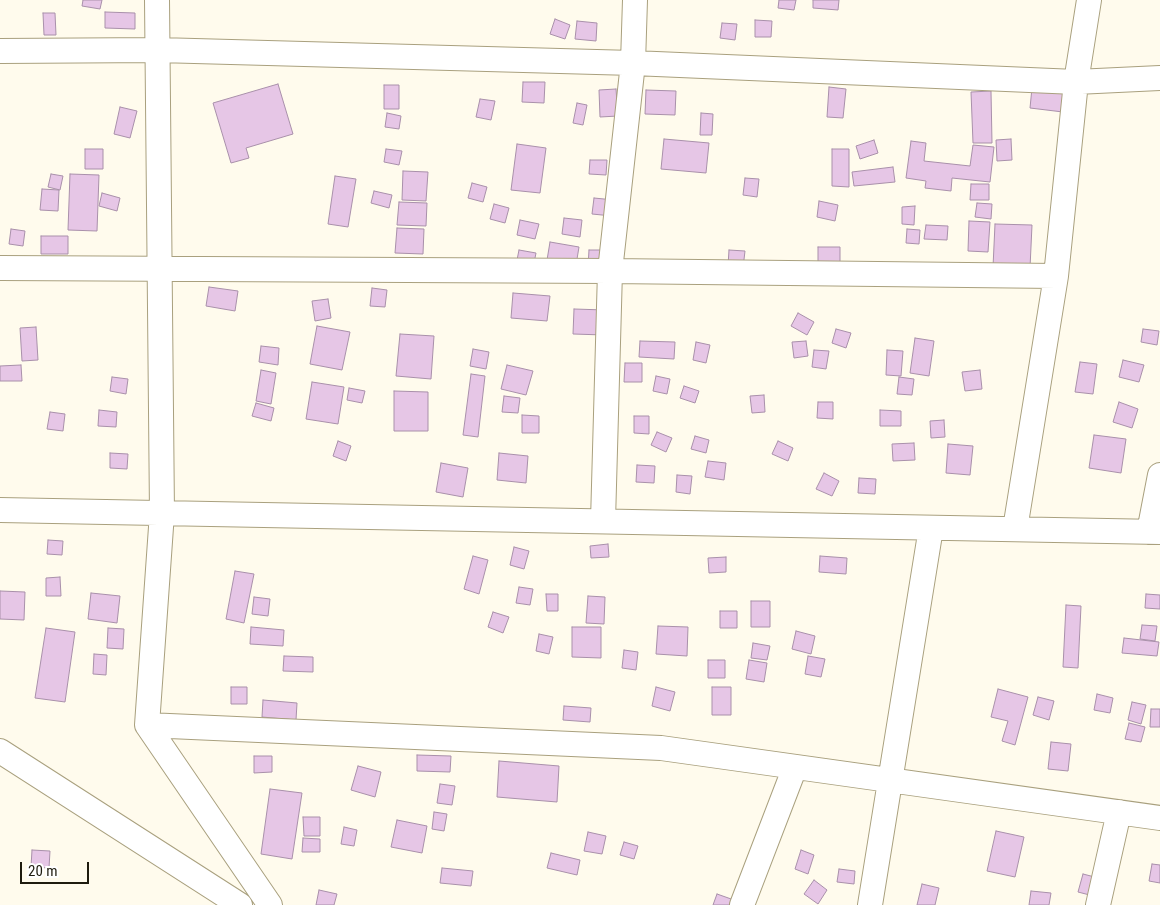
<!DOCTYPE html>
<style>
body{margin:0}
#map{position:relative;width:1160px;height:905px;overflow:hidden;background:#fffbed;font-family:"Roboto Condensed",sans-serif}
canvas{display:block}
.scale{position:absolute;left:20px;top:862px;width:69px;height:22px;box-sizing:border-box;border:2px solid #1e1b0e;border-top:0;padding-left:6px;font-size:15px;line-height:18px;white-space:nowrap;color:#1e1b0e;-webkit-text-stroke:4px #fff;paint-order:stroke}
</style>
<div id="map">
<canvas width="1160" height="905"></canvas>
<div class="scale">20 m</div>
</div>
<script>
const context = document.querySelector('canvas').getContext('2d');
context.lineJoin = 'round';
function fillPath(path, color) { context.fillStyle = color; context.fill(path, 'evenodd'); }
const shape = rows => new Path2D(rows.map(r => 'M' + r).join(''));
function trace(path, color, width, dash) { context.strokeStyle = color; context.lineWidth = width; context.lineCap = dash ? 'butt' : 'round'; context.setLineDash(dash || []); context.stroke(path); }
const building = shape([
 [83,0,102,0,100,9,82,6,83,0],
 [779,0,796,0,794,10,778,8,779,0],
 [813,0,839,0,838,10,813,8,813,0],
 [105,12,135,13,135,29,105,28,105,12],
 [43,13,55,13,56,35,44,35,43,13],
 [555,19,570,25,565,39,550,34,555,19],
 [755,20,772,21,771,37,755,37,755,20],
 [577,21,597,23,596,41,575,39,577,21],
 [722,23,737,24,735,40,720,38,722,23],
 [523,82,545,82,544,103,522,102,523,82],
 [278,84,293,134,246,148,249,158,231,163,213,103,278,84],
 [384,85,399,85,399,109,384,109,384,85],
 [829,87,846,89,843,118,827,117,829,87],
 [1032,88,1066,91,1063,112,1030,108,1032,88],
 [616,89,618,116,600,117,599,90,616,89],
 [646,90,676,91,675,115,645,114,646,90],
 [991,91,992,143,973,143,971,92,991,91],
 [480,99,495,101,491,120,476,117,480,99],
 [577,103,587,105,583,125,573,123,577,103],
 [120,107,137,111,130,138,114,134,120,107],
 [387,113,401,116,399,129,385,127,387,113],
 [701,113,713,114,712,135,700,135,701,113],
 [664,139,709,143,706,173,661,169,664,139],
 [1011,139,1012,160,997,161,996,140,1011,139],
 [874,140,878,153,860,159,856,146,874,140],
 [911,141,926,143,924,161,970,166,973,145,994,147,990,182,952,178,951,191,925,188,926,181,906,178,911,141],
 [517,144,546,148,540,193,511,190,517,144],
 [85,149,103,149,103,169,85,169,85,149],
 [386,149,402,151,399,165,384,162,386,149],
 [832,149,849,149,849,187,832,186,832,149],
 [590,160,607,160,606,175,589,174,590,160],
 [893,167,895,182,854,186,852,172,893,167],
 [403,171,428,172,426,201,402,200,403,171],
 [51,174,63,176,60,190,48,187,51,174],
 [70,174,99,175,97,231,68,230,70,174],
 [335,176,356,179,348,227,328,224,335,176],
 [745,178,759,179,757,197,743,195,745,178],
 [472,183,487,187,483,202,468,198,472,183],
 [971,184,989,184,989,200,970,200,971,184],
 [42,189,59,190,58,211,40,210,42,189],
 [374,191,392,195,389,208,371,203,374,191],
 [102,193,120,198,117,211,99,206,102,193],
 [594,198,614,200,612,216,592,214,594,198],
 [819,201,838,205,835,221,817,217,819,201],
 [399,202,427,203,426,226,397,225,399,202],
 [977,203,992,204,991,219,975,217,977,203],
 [494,204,509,208,505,223,490,219,494,204],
 [915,206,914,225,902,224,902,207,915,206],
 [564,218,582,220,580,237,562,234,564,218],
 [520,220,539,224,535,239,517,235,520,220],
 [969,221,990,222,988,252,968,251,969,221],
 [995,224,1032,225,1030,268,993,267,995,224],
 [926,225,948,226,947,240,924,239,926,225],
 [397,228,424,229,423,254,395,253,397,228],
 [11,229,25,231,23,246,9,244,11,229],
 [907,229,920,230,919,244,906,243,907,229],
 [41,236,68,236,68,254,41,254,41,236],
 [550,242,579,247,576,265,547,260,550,242],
 [818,247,840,247,840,263,818,263,818,247],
 [519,250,536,253,533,268,516,265,519,250],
 [589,250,610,250,609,267,588,267,589,250],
 [729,250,745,251,743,268,728,266,729,250],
 [209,287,238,291,235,311,206,306,209,287],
 [372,288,387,290,385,307,370,306,372,288],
 [513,293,550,296,547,321,511,318,513,293],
 [328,299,331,318,315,321,312,301,328,299],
 [574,309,605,310,604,335,573,334,574,309],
 [798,313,814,322,807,335,791,326,798,313],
 [317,326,350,332,342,370,310,364,317,326],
 [36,327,38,360,22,361,20,328,36,327],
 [836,329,851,333,846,348,832,343,836,329],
 [1143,329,1159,331,1157,345,1141,342,1143,329],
 [400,334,434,336,431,379,396,376,400,334],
 [915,338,934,341,929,376,910,373,915,338],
 [640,341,675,342,674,359,639,357,640,341],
 [806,341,808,356,794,358,792,342,806,341],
 [696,342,710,345,706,363,693,360,696,342],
 [261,346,279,348,278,365,259,362,261,346],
 [473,349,489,352,486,369,470,366,473,349],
 [814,350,829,351,826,369,812,367,814,350],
 [887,350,903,351,901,376,886,375,887,350],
 [1123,360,1144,365,1139,382,1119,377,1123,360],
 [1080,362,1097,364,1093,394,1075,392,1080,362],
 [625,363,642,363,642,382,624,382,625,363],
 [21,365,22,381,0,381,0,366,21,365],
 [507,365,533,371,526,395,501,389,507,365],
 [261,370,276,373,271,404,256,401,261,370],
 [980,370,982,389,965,391,962,372,980,370],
 [471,374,485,376,478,437,463,435,471,374],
 [656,376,670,379,667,394,653,391,656,376],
 [112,377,128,379,126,394,110,391,112,377],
 [899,377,914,379,912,395,897,394,899,377],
 [312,382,344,387,338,424,306,419,312,382],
 [684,386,699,391,695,403,680,398,684,386],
 [349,388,365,391,362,403,347,400,349,388],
 [394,391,428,392,428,431,394,431,394,391],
 [764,395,765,412,752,413,750,396,764,395],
 [504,396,520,398,518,413,502,412,504,396],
 [818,402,833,402,833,419,817,418,818,402],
 [1119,402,1138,409,1132,428,1113,422,1119,402],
 [256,403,274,408,271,421,252,416,256,403],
 [99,410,117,412,116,427,98,426,99,410],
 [880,410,901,411,901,426,880,426,880,410],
 [50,412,65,414,63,431,47,429,50,412],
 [522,415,539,416,539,433,522,433,522,415],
 [634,416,649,416,649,434,634,433,634,416],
 [944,420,945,437,931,438,930,421,944,420],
 [657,432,672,438,666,452,651,445,657,432],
 [1094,435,1126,439,1121,473,1089,468,1094,435],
 [695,436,709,440,706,453,691,449,695,436],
 [338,441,351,446,346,461,333,456,338,441],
 [778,441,793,448,788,461,772,454,778,441],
 [914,443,915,460,893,461,892,444,914,443],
 [948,444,973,446,970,475,946,473,948,444],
 [110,453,128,454,127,469,110,468,110,453],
 [499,453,528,456,526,483,497,480,499,453],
 [708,461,726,463,724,480,705,477,708,461],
 [441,463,468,468,463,497,436,492,441,463],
 [637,465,655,466,654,483,636,482,637,465],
 [824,473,839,481,832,496,816,489,824,473],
 [677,475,692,476,690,494,676,492,677,475],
 [859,478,876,479,875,494,858,493,859,478],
 [48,540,63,541,62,555,47,554,48,540],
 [608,544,609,557,591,558,590,546,608,544],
 [514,547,529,551,524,569,510,565,514,547],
 [473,556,488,560,479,594,464,589,473,556],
 [820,556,847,558,846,574,819,572,820,556],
 [726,557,726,572,709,573,708,558,726,557],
 [235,571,254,574,244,623,226,619,235,571],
 [60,577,61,596,46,596,46,578,60,577],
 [519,587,533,589,530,605,516,603,519,587],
 [0,591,25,592,24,620,0,619,0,591],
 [91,593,120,596,117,623,88,619,91,593],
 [546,594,558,594,558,611,547,611,546,594],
 [1146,594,1160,595,1160,609,1145,608,1146,594],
 [588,596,605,597,604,624,586,623,588,596],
 [254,597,270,599,268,616,252,614,254,597],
 [751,601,770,601,770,627,751,627,751,601],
 [1066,605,1081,606,1078,668,1063,667,1066,605],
 [720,611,737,611,737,628,720,628,720,611],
 [493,612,509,617,503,633,488,627,493,612],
 [1142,625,1157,626,1155,641,1140,639,1142,625],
 [658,626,688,627,687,656,656,654,658,626],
 [251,627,284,630,283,646,250,644,251,627],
 [572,627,601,627,601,658,572,657,572,627],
 [46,628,75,632,65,702,35,698,46,628],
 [108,628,124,629,123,649,107,648,108,628],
 [796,631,815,636,811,654,792,649,796,631],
 [539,634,553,637,549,654,536,651,539,634],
 [1124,638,1159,642,1157,656,1122,653,1124,638],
 [753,643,770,646,767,660,751,658,753,643],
 [624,650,638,652,636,670,622,668,624,650],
 [94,654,107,655,106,675,93,674,94,654],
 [284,656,313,657,313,672,283,671,284,656],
 [808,656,825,659,821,677,805,674,808,656],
 [708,660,725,660,725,678,708,678,708,660],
 [749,660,767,663,764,682,746,679,749,660],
 [231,687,247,687,247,704,231,704,231,687],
 [656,687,675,692,670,711,652,706,656,687],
 [712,687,731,687,731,715,712,715,712,687],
 [998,689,1028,697,1015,745,1002,741,1008,721,991,717,998,689],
 [1097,694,1113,698,1110,713,1094,710,1097,694],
 [1038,697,1054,701,1049,720,1033,715,1038,697],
 [263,700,297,703,296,720,262,717,263,700],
 [1132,702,1146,705,1141,724,1128,720,1132,702],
 [564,706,591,708,590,722,563,720,564,706],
 [1151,709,1160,709,1160,727,1150,727,1151,709],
 [1129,723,1145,727,1141,742,1125,739,1129,723],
 [1051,742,1071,744,1068,771,1048,769,1051,742],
 [417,755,451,756,450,772,417,771,417,755],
 [254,756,272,756,272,772,254,773,254,756],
 [499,761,559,766,557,802,497,797,499,761],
 [358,766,381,772,375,797,351,790,358,766],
 [440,784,455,786,452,805,437,803,440,784],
 [270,789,302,793,292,859,261,854,270,789],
 [434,812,447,814,444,831,432,829,434,812],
 [303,817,320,817,320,836,304,836,303,817],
 [397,820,427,826,422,853,391,847,397,820],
 [344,827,357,830,354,846,341,844,344,827],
 [996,831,1024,837,1015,877,987,871,996,831],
 [588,832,606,836,602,854,584,851,588,832],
 [303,838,320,839,320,852,302,852,303,838],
 [624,842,638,846,634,859,620,855,624,842],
 [32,850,50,851,49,868,31,867,32,850],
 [801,850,814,855,808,874,795,869,801,850],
 [551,853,580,860,577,875,547,868,551,853],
 [1152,864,1160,865,1160,883,1149,881,1152,864],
 [442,868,473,871,471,886,440,883,442,868],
 [839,869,855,871,854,884,837,882,839,869],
 [1083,874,1110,881,1105,899,1078,892,1083,874],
 [814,880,827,890,818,904,804,894,814,880],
 [922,884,939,888,935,905,917,905,922,884],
 [319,890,337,894,334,905,316,905,319,890],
 [1031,891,1051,893,1049,905,1029,905,1031,891],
 [717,894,734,900,732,905,713,905,717,894]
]);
fillPath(building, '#e6c6e6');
trace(building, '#a990aa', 1);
const minor = shape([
 [157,0,162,513,147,725,270,905],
 [0,51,158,50,633,63,1076,82,1160,78],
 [0,268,610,271,1056,276],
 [0,510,1160,532],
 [603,521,610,271,633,63,635,0],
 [1015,529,1056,276,1076,82,1089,0],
 [1149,532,1160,475],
 [147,725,661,748,1160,818],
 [0,751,240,905],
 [742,905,795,767],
 [870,905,931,528],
 [1098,905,1119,812]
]);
trace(minor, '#a9a07e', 26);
trace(minor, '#fff', 24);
</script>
